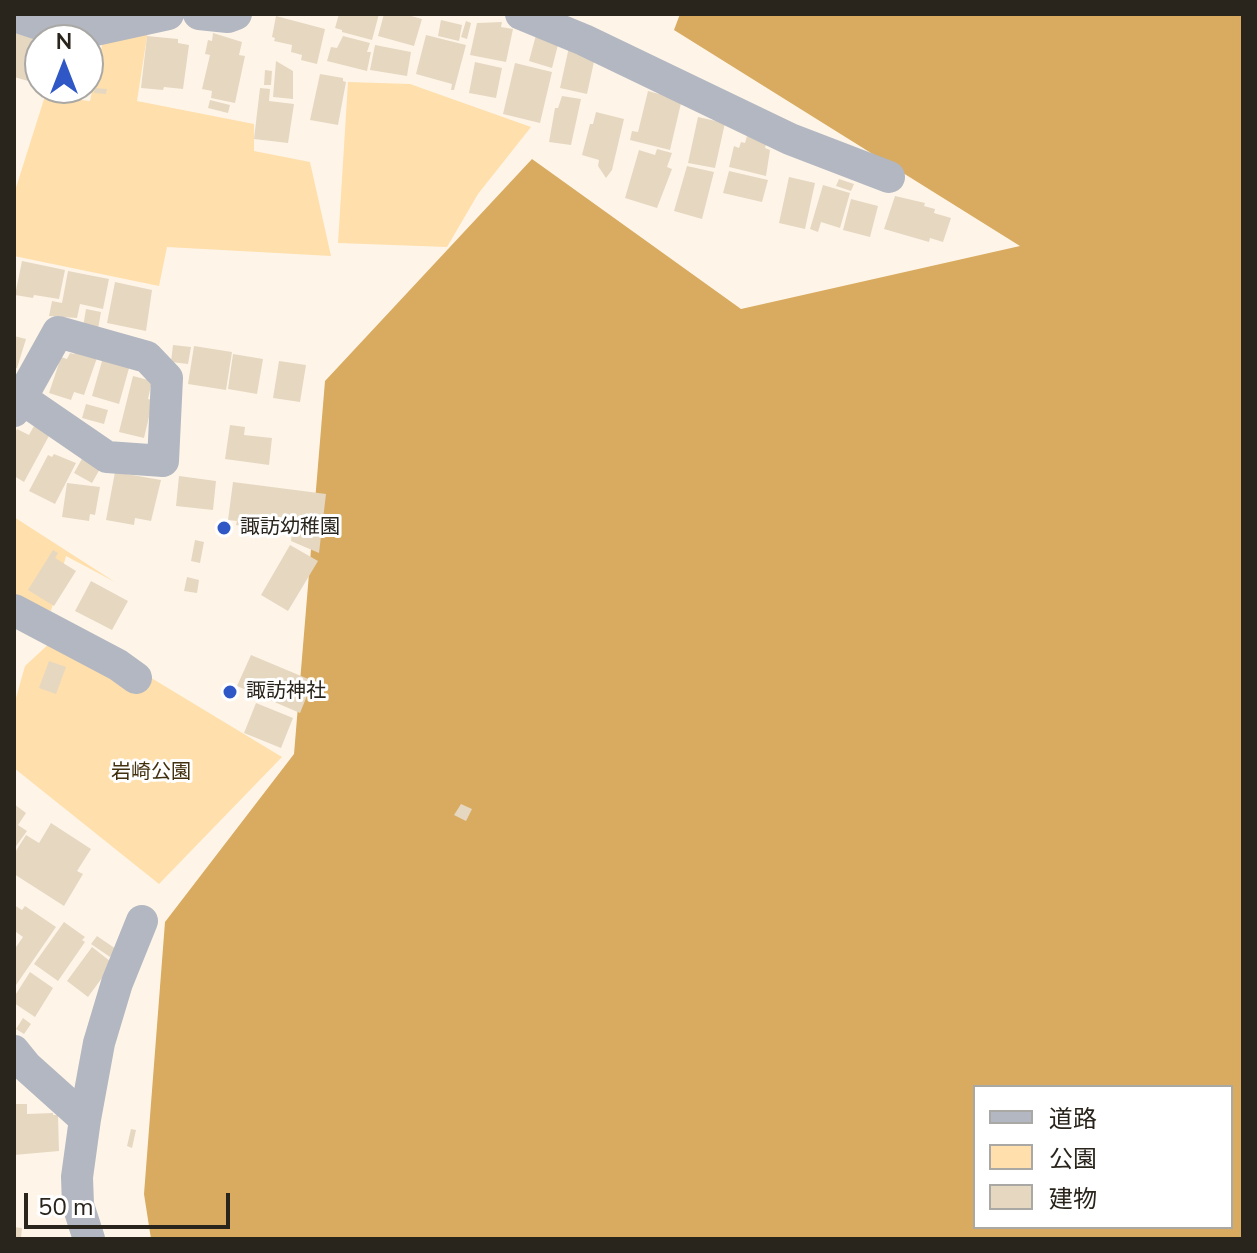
<!DOCTYPE html>
<meta charset="utf-8">
<style>
body{margin:0}
#map{position:relative;width:1257px;height:1253px;overflow:hidden;background:#fef5e8;font-family:"Nunito Sans","Noto Sans JP",sans-serif}
canvas{display:block}
.frame{position:absolute;inset:0;border:16px solid #2a251c;pointer-events:none}
.legend{position:absolute;left:973px;top:1085px;width:260px;height:144px;box-sizing:border-box;background:#fff;border:2px solid #aaa8a4;margin:0;padding:10px 14px;list-style:none;font-size:24px;color:#2a251c}
.legend li{display:flex;align-items:center;gap:16px;height:40px}
.legend b{width:40px;border:2px solid #aaa8a4}
.north{position:absolute;left:24px;top:24px;width:80px;height:80px;box-sizing:border-box;background:#fff;border:2px solid #aaa8a4;border-radius:50%;rotate:0deg;font-size:22px;font-weight:700;line-height:32px;text-align:center;color:#2a251c}
.north::after{content:'';display:block;margin:auto;width:28px;height:36px;background:#3057c6;clip-path:polygon(50% 0,100% 100%,50% 72%,0 100%)}
.scale{position:absolute;left:24px;top:1193px;width:206px;height:36px;box-sizing:border-box;border:4px solid #2a251c;border-top:0;padding-left:10px;font-size:24px;line-height:28px;white-space:nowrap;color:#2a251c;-webkit-text-stroke:6px #fff;paint-order:stroke}
</style>
<div id="map">
<canvas width="1257" height="1253"></canvas>
<div class="frame"></div>
<ul class="legend">
<li><b style="height:10px;background:#b2b7c1"></b>道路</li>
<li><b style="height:22px;background:#ffdfac"></b>公園</li>
<li><b style="height:22px;background:#e6d7c1"></b>建物</li>
</ul>
<div class="north">N</div>
<div class="scale">50 m</div>
</div>
<script>
const context = document.querySelector('canvas').getContext('2d');
context.lineJoin = 'round';
function fillPath(path, color) { context.fillStyle = color; context.fill(path, 'evenodd'); }
const shape = rows => new Path2D(rows.map(r => 'M' + r).join(''));
function trace(path, color, width, dash) { context.strokeStyle = color; context.lineWidth = width; context.lineCap = dash ? 'butt' : 'round'; context.setLineDash(dash || []); context.stroke(path); }
function drawText(font, color, halo, rows, align = 'center') {
  context.font = font + ' "Nunito Sans","Noto Sans JP",sans-serif'; context.lineWidth = 6; context.setLineDash([]); context.textBaseline = 'middle'; context.strokeStyle = halo; context.fillStyle = color; for (const [text, x, y, turn = 0] of rows) {
    context.save(); context.translate(x, y); context.rotate((+turn || 0) * Math.PI / 180); context.textAlign = isNaN(turn) ? turn : align; if (halo) context.strokeText(text, 0, 0); context.fillText(text, 0, 0); context.restore();
  }
}
fillPath(shape([
 [148,30,137,101,254,124,254,151,310,162,331,256,167,247,159,286,14,256,14,194,45,96,90,101,104,36],
 [348,82,410,84,531,127,478,194,447,247,338,243],
 [14,517,115,582,66,556,51,611,17,599,14,596],
 [67,627,282,757,159,884,14,768,14,705,25,666]
]), '#ffdfac');
fillPath(shape([
 [680,14,1243,14,1243,1239,151,1239,144,1194,165,922,294,754,325,381,532,159,741,309,1020,246,674,30],
 [975,1087,1231,1087,1231,1227,975,1227]
]), '#d8ab60');
fillPath(shape([
 [339,14,379,14,372,40,342,32,342,30,335,28],
 [384,14,404,14,422,19,414,46,378,36],
 [276,16,325,29,317,64,301,60,302,55,291,52,292,45,274,41,275,38,272,37],
 [441,20,462,25,459,41,438,36],
 [466,21,471,23,467,39,461,37],
 [502,22,501,27,513,29,506,62,470,55,477,23],
 [14,33,40,40,39,84,14,77],
 [213,33,242,42,239,55,245,56,235,103,211,98,212,91,202,89,210,55,205,54,208,40,212,41],
 [426,35,466,45,454,90,451,90,452,84,416,74],
 [536,35,559,41,552,68,529,61],
 [147,36,178,39,178,43,189,45,183,89,164,87,163,90,141,88],
 [343,36,370,43,367,52,371,52,367,71,327,61,331,47,337,48],
 [375,45,411,52,407,76,370,70],
 [569,47,595,57,587,94,560,88],
 [276,61,293,71,293,99,273,97],
 [475,62,502,68,496,98,469,93],
 [515,63,552,72,540,123,503,114],
 [265,70,272,71,271,85,264,85],
 [320,74,343,78,343,81,346,82,338,125,310,120],
 [95,88,107,89,106,94,94,93],
 [260,88,270,89,269,101,294,104,288,143,254,139],
 [648,91,659,94,660,91,682,99,670,150,630,140,632,131,638,132],
 [562,96,581,99,571,145,549,142,555,108,558,108],
 [210,100,230,105,228,113,208,108],
 [596,112,624,119,612,170,606,178,598,166,599,160,582,155,590,124,593,124],
 [698,117,725,123,715,168,688,163],
 [747,136,767,141,765,148,770,150,766,176,729,167,734,146,739,148,741,142,745,143],
 [657,149,672,153,667,167,672,169,657,208,625,198,639,150,655,155],
 [687,166,714,172,702,219,674,211],
 [729,171,768,180,762,202,723,193],
 [789,177,815,183,805,229,779,223],
 [839,179,854,184,851,191,836,186],
 [823,185,850,193,840,228,821,222,818,232,810,229],
 [895,196,925,203,924,206,935,209,934,213,951,218,943,242,930,238,929,242,884,229],
 [851,199,878,206,870,237,843,230],
 [22,261,65,270,59,299,34,295,33,298,15,295],
 [68,271,109,279,103,309,80,304,77,318,49,316,52,301,62,303],
 [115,282,152,290,146,331,107,323],
 [86,309,101,312,98,329,83,327],
 [14,336,26,339,17,368,14,368],
 [173,345,191,347,188,364,171,362],
 [194,346,232,352,226,390,188,384],
 [77,348,98,355,84,395,74,392,71,400,49,393,61,357,67,359,70,353,74,354],
 [104,354,131,361,119,404,92,396],
 [233,354,263,359,257,394,228,389],
 [279,361,306,365,300,402,273,398],
 [133,376,152,381,148,399,153,400,144,438,119,432],
 [86,404,108,410,104,424,82,418],
 [230,425,245,427,244,435,272,438,269,465,225,459],
 [34,426,50,434,24,482,14,476,14,435,17,429,29,435],
 [54,454,76,463,55,504,29,491,48,455,52,457],
 [83,457,101,467,92,483,74,473],
 [115,472,161,480,151,521,135,518,134,525,106,520],
 [179,476,216,481,213,510,176,506],
 [233,482,326,494,319,553,291,541,292,532,236,525,237,521,228,520],
 [67,483,100,487,95,515,90,514,89,521,62,517],
 [195,540,204,542,200,563,191,561],
 [290,545,318,561,288,611,261,595],
 [53,550,58,553,55,558,76,571,54,606,28,590],
 [187,577,199,580,197,593,184,591],
 [91,581,128,601,112,630,75,611],
 [251,655,313,681,300,713,237,686],
 [49,661,66,667,56,694,39,688],
 [256,703,293,718,281,748,244,733],
 [14,804,26,813,18,825,27,831,14,849],
 [461,804,472,809,466,821,454,815],
 [51,823,91,849,77,871,83,874,64,906,14,874,14,854,26,835,39,843],
 [14,905,22,910,25,906,56,927,14,988,14,946,16,947,23,937,16,932,14,935],
 [64,922,85,937,82,940,85,942,58,981,34,964],
 [97,936,116,949,110,957,91,944],
 [92,947,110,961,110,967,88,997,67,981],
 [30,972,53,988,35,1017,14,1003,14,997],
 [23,1018,31,1024,24,1034,16,1029],
 [14,1104,27,1104,27,1114,53,1113,53,1115,58,1115,59,1151,14,1155],
 [131,1129,136,1130,132,1148,127,1146],
 [14,1227,22,1228,21,1238,14,1237]
]), '#e6d7c1');
trace(shape([
 [199,14,228,17,236,14],
 [521,14,584,40,790,139,889,177],
 [14,16,45,26,95,30,168,14],
 [14,411,58,332,147,357,167,378,163,461,107,457,21,398],
 [14,610,118,665,136,678],
 [14,1051,27,1067,85,1119],
 [89,1239,78,1205,77,1177,85,1119,99,1043,117,983,142,921]
]), '#b2b7c1', 32);
for (const [x, y, r, color] of [
 [224,528,8,"#3057c6"],
 [230,692,8,"#3057c6"]
]) { const dot = new Path2D(); dot.arc(x, y, r, 0, 2 * Math.PI); context.fillStyle = color; context.fill(dot); trace(dot, '#fff', 3); }
drawText('20px', '#2a251c', '#fff', [
 ["諏訪幼稚園",240,528],
 ["諏訪神社",246,692]
], 'left');
drawText('20px', '#42300f', '#fff', [
 ["岩崎公園",151,773]
]);
</script>
